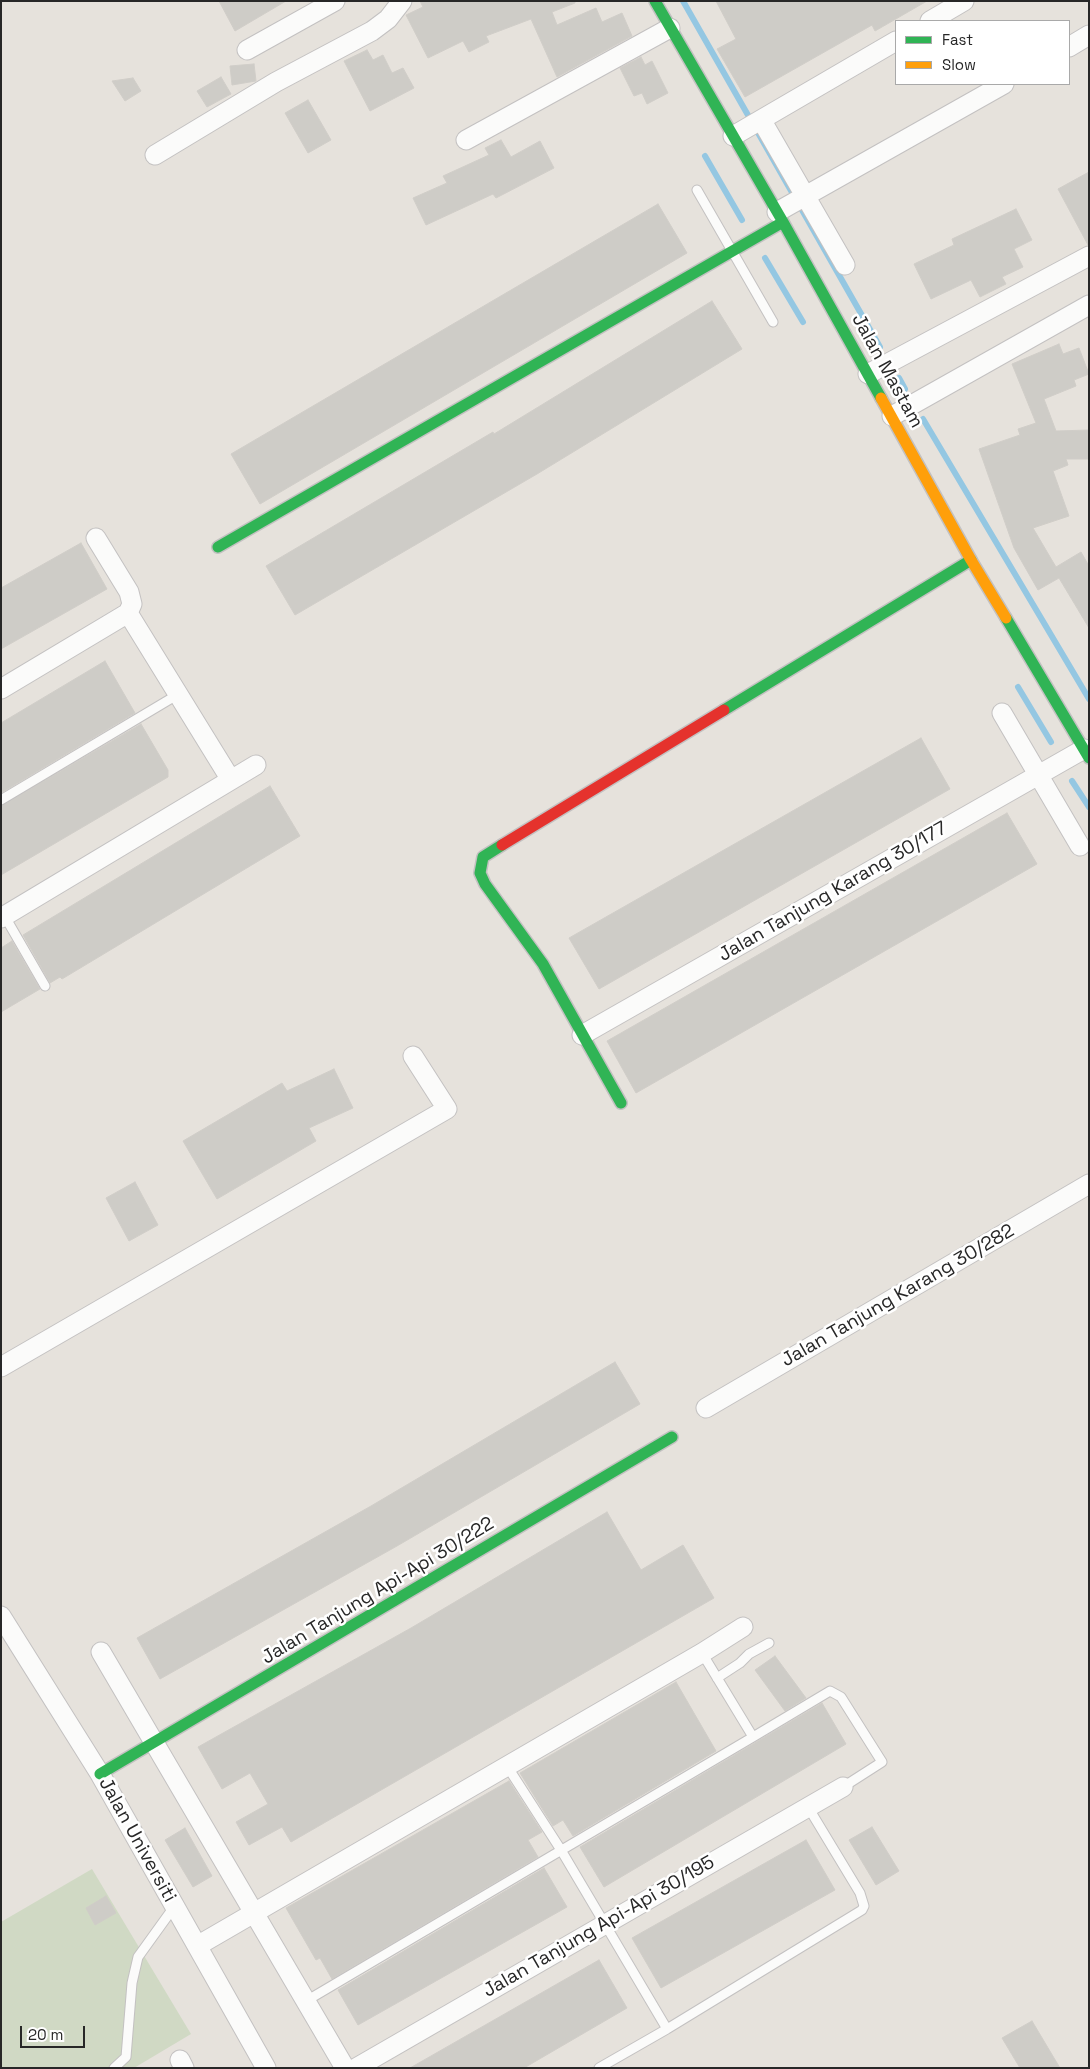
<!DOCTYPE html>
<style>
body{margin:0}
#map{position:relative;width:1090px;height:2069px;overflow:hidden;background:#e6e2dc;font-family:"Space Grotesk",sans-serif}
canvas{display:block}
.frame{position:absolute;inset:0;border:2px solid #272727;pointer-events:none}
.legend{position:absolute;left:895px;top:20px;width:175px;height:65px;box-sizing:border-box;background:#fff;border:1px solid #a9a9a9;margin:0;padding:6px 9px;list-style:none;font-size:15px;color:#272727}
.legend li{display:flex;align-items:center;gap:10px;height:25px}
.legend b{width:25px;border:1px solid #a9a9a9}
.scale{position:absolute;left:20px;top:2026px;width:65px;height:22px;box-sizing:border-box;border:2px solid #272727;border-top:0;padding-left:6px;font-size:15px;line-height:18px;white-space:nowrap;color:#272727;-webkit-text-stroke:4px #fff;paint-order:stroke}
</style>
<div id="map">
<canvas width="1090" height="2069"></canvas>
<div class="frame"></div>
<ul class="legend">
<li><b style="height:6px;background:#30b455"></b>Fast</li>
<li><b style="height:6px;background:#ff9f0a"></b>Slow</li>
</ul>
<div class="scale">20 m</div>
</div>
<script>
const context = document.querySelector('canvas').getContext('2d');
context.lineJoin = 'round';
function fillPath(path, color) { context.fillStyle = color; context.fill(path, 'evenodd'); }
const shape = rows => new Path2D(rows.map(r => 'M' + r).join(''));
function trace(path, color, width, dash) { context.strokeStyle = color; context.lineWidth = width; context.lineCap = dash ? 'butt' : 'round'; context.setLineDash(dash || []); context.stroke(path); }
function drawText(font, color, halo, rows, align = 'center') {
  context.font = font + ' "Space Grotesk",sans-serif'; context.lineWidth = 5; context.setLineDash([]); context.textBaseline = 'middle'; context.strokeStyle = halo; context.fillStyle = color; for (const [text, x, y, turn = 0] of rows) {
    context.save(); context.translate(x, y); context.rotate((+turn || 0) * Math.PI / 180); context.textAlign = isNaN(turn) ? turn : align; if (halo) context.strokeText(text, 0, 0); context.fillText(text, 0, 0); context.restore();
  }
}
fillPath(shape([
 [92,1869,191,2034,134,2068,1,2068,1,1922]
]), '#d0d9c4');
trace(shape([
 [683,1,880,347],
 [705,156,742,220],
 [765,258,803,322],
 [899,378,905,389],
 [923,419,1089,699],
 [1018,687,1051,742],
 [1072,781,1089,807]
]), '#94c7e2', 6);
const building = shape([
 [219,1,286,1,235,31,219,1],
 [420,1,575,1,575,3,552,12,557,25,596,8,602,22,622,13,632,36,557,77,531,19,486,36,489,42,469,52,463,41,428,58,406,15,423,7,420,1],
 [716,1,927,1,875,31,872,25,745,97,717,49,736,39,716,1],
 [367,50,373,60,383,55,392,73,403,68,414,88,370,111,344,61,367,50],
 [641,57,645,65,652,61,668,93,647,104,642,93,634,96,620,68,641,57],
 [254,64,256,81,232,85,230,66,254,64],
 [221,77,231,94,207,107,197,91,221,77],
 [133,78,141,91,125,101,112,81,133,78],
 [308,100,331,140,308,153,285,113,308,100],
 [501,140,511,157,540,141,554,168,496,198,493,194,426,225,413,198,447,183,443,176,489,155,485,148,501,140],
 [1089,172,1089,245,1088,245,1058,189,1089,172],
 [658,204,687,253,260,504,231,454,658,204],
 [1016,209,1032,240,1014,249,1023,267,1002,277,1006,284,980,297,971,280,931,299,914,264,954,245,952,239,1016,209],
 [712,301,742,349,537,474,295,615,266,566,493,432,494,434,712,301],
 [1059,344,1063,354,1079,348,1089,374,1074,380,1076,386,1044,399,1056,431,1089,430,1089,459,1066,459,1068,465,1053,471,1069,516,1033,528,1056,567,1081,552,1089,566,1089,628,1059,578,1038,590,1014,548,979,449,1020,435,1018,429,1036,423,1012,364,1059,344],
 [81,543,107,589,1,649,1,588,81,543],
 [105,661,135,713,1,793,1,723,105,661],
 [141,724,168,770,168,777,1,875,1,806,141,724],
 [921,738,950,789,599,989,569,938,921,738],
 [270,786,300,836,62,979,60,977,50,983,23,935,270,786],
 [1007,813,1037,864,636,1093,607,1041,1007,813],
 [12,941,40,989,1,1012,1,948,12,941],
 [334,1069,353,1108,309,1128,316,1141,217,1199,183,1141,282,1083,287,1091,334,1069],
 [135,1182,158,1225,129,1241,106,1198,135,1182],
 [615,1362,640,1404,397,1546,160,1679,137,1638,371,1506,615,1362],
 [607,1512,641,1570,683,1545,714,1598,291,1842,282,1827,249,1845,236,1822,268,1804,250,1773,222,1789,198,1747,411,1628,607,1512],
 [775,1656,806,1698,785,1711,755,1670,775,1656],
 [676,1682,716,1751,573,1836,563,1820,553,1826,520,1773,676,1682],
 [822,1703,846,1744,604,1887,580,1847,822,1703],
 [509,1781,542,1832,528,1840,538,1857,332,1979,320,1958,316,1960,286,1908,509,1781],
 [872,1827,899,1871,876,1885,849,1840,872,1827],
 [185,1828,212,1876,193,1887,165,1840,185,1828],
 [806,1840,835,1890,661,1988,632,1938,806,1840],
 [544,1868,567,1907,358,2025,338,1990,544,1868],
 [106,1896,116,1913,95,1925,86,1908,106,1896],
 [599,1960,627,2008,524,2068,410,2068,599,1960],
 [1032,2021,1060,2068,1020,2068,1002,2038,1032,2021]
]);
fillPath(building, '#ceccc7');
trace(building, '#d0cdc8', 1);
const lane = shape([
 [697,190,773,322],
 [1,800,177,695],
 [4,915,45,986],
 [702,1653,753,1737,830,1691,841,1697,882,1762,843,1787],
 [717,1678,740,1663,749,1654,769,1643],
 [507,1766,561,1850,667,2029],
 [306,2001,753,1737],
 [114,2068,126,2057,132,1983,138,1957,174,1907],
 [599,2068,667,2029,862,1910,864,1906,860,1893,808,1807]
]);
const street = shape([
 [930,21,964,1],
 [1069,47,1089,35],
 [247,50,335,1],
 [766,128,845,265],
 [733,136,896,41],
 [466,140,670,28],
 [155,155,276,82,372,31,388,19,402,1],
 [777,212,1004,84],
 [868,374,1089,256],
 [892,416,1089,305],
 [128,613,231,780],
 [1,689,128,613,132,604,129,592,96,538],
 [1002,713,1080,846],
 [1,918,256,765],
 [582,1035,1084,749],
 [1,1367,447,1109,413,1056],
 [706,1408,1089,1184],
 [1,1616,100,1774,266,2068],
 [101,1652,345,2068],
 [197,1946,702,1653,743,1627],
 [180,2060,184,2068],
 [356,2068,843,1787]
]);
const fast = shape([
 [655,1,783,222,881,398],
 [218,547,783,222],
 [1006,618,1089,758],
 [724,710,971,560],
 [502,845,483,857,480,873,485,884,543,964,621,1103],
 [100,1774,672,1437]
]);
const slow = shape([
 [881,398,971,560,1006,618]
]);
const jam = shape([
 [502,845,724,710]
]);
trace(lane, '#c3c1c1', 11);
trace(street, '#c3c1c1', 21);
trace(fast, '#c3c1c1', 14);
trace(slow, '#c3c1c1', 14);
trace(jam, '#c3c1c1', 14);
trace(lane, '#fbfbfa', 9);
trace(street, '#fbfbfa', 19);
trace(fast, '#30b455', 11);
trace(slow, '#ff9f0a', 11);
trace(jam, '#e5322d', 11);
drawText('19px', '#272727', '#fff', [
 ["Jalan Mastam",887,371,61],
 ["Jalan Tanjung Karang 30/177",833,892,-30],
 ["Jalan Tanjung Karang 30/282",898,1296,-30],
 ["Jalan Tanjung Api-Api 30/222",378,1591,-31],
 ["Jalan Universiti",137,1840,61],
 ["Jalan Tanjung Api-Api 30/195",599,1927,-30]
]);
</script>
